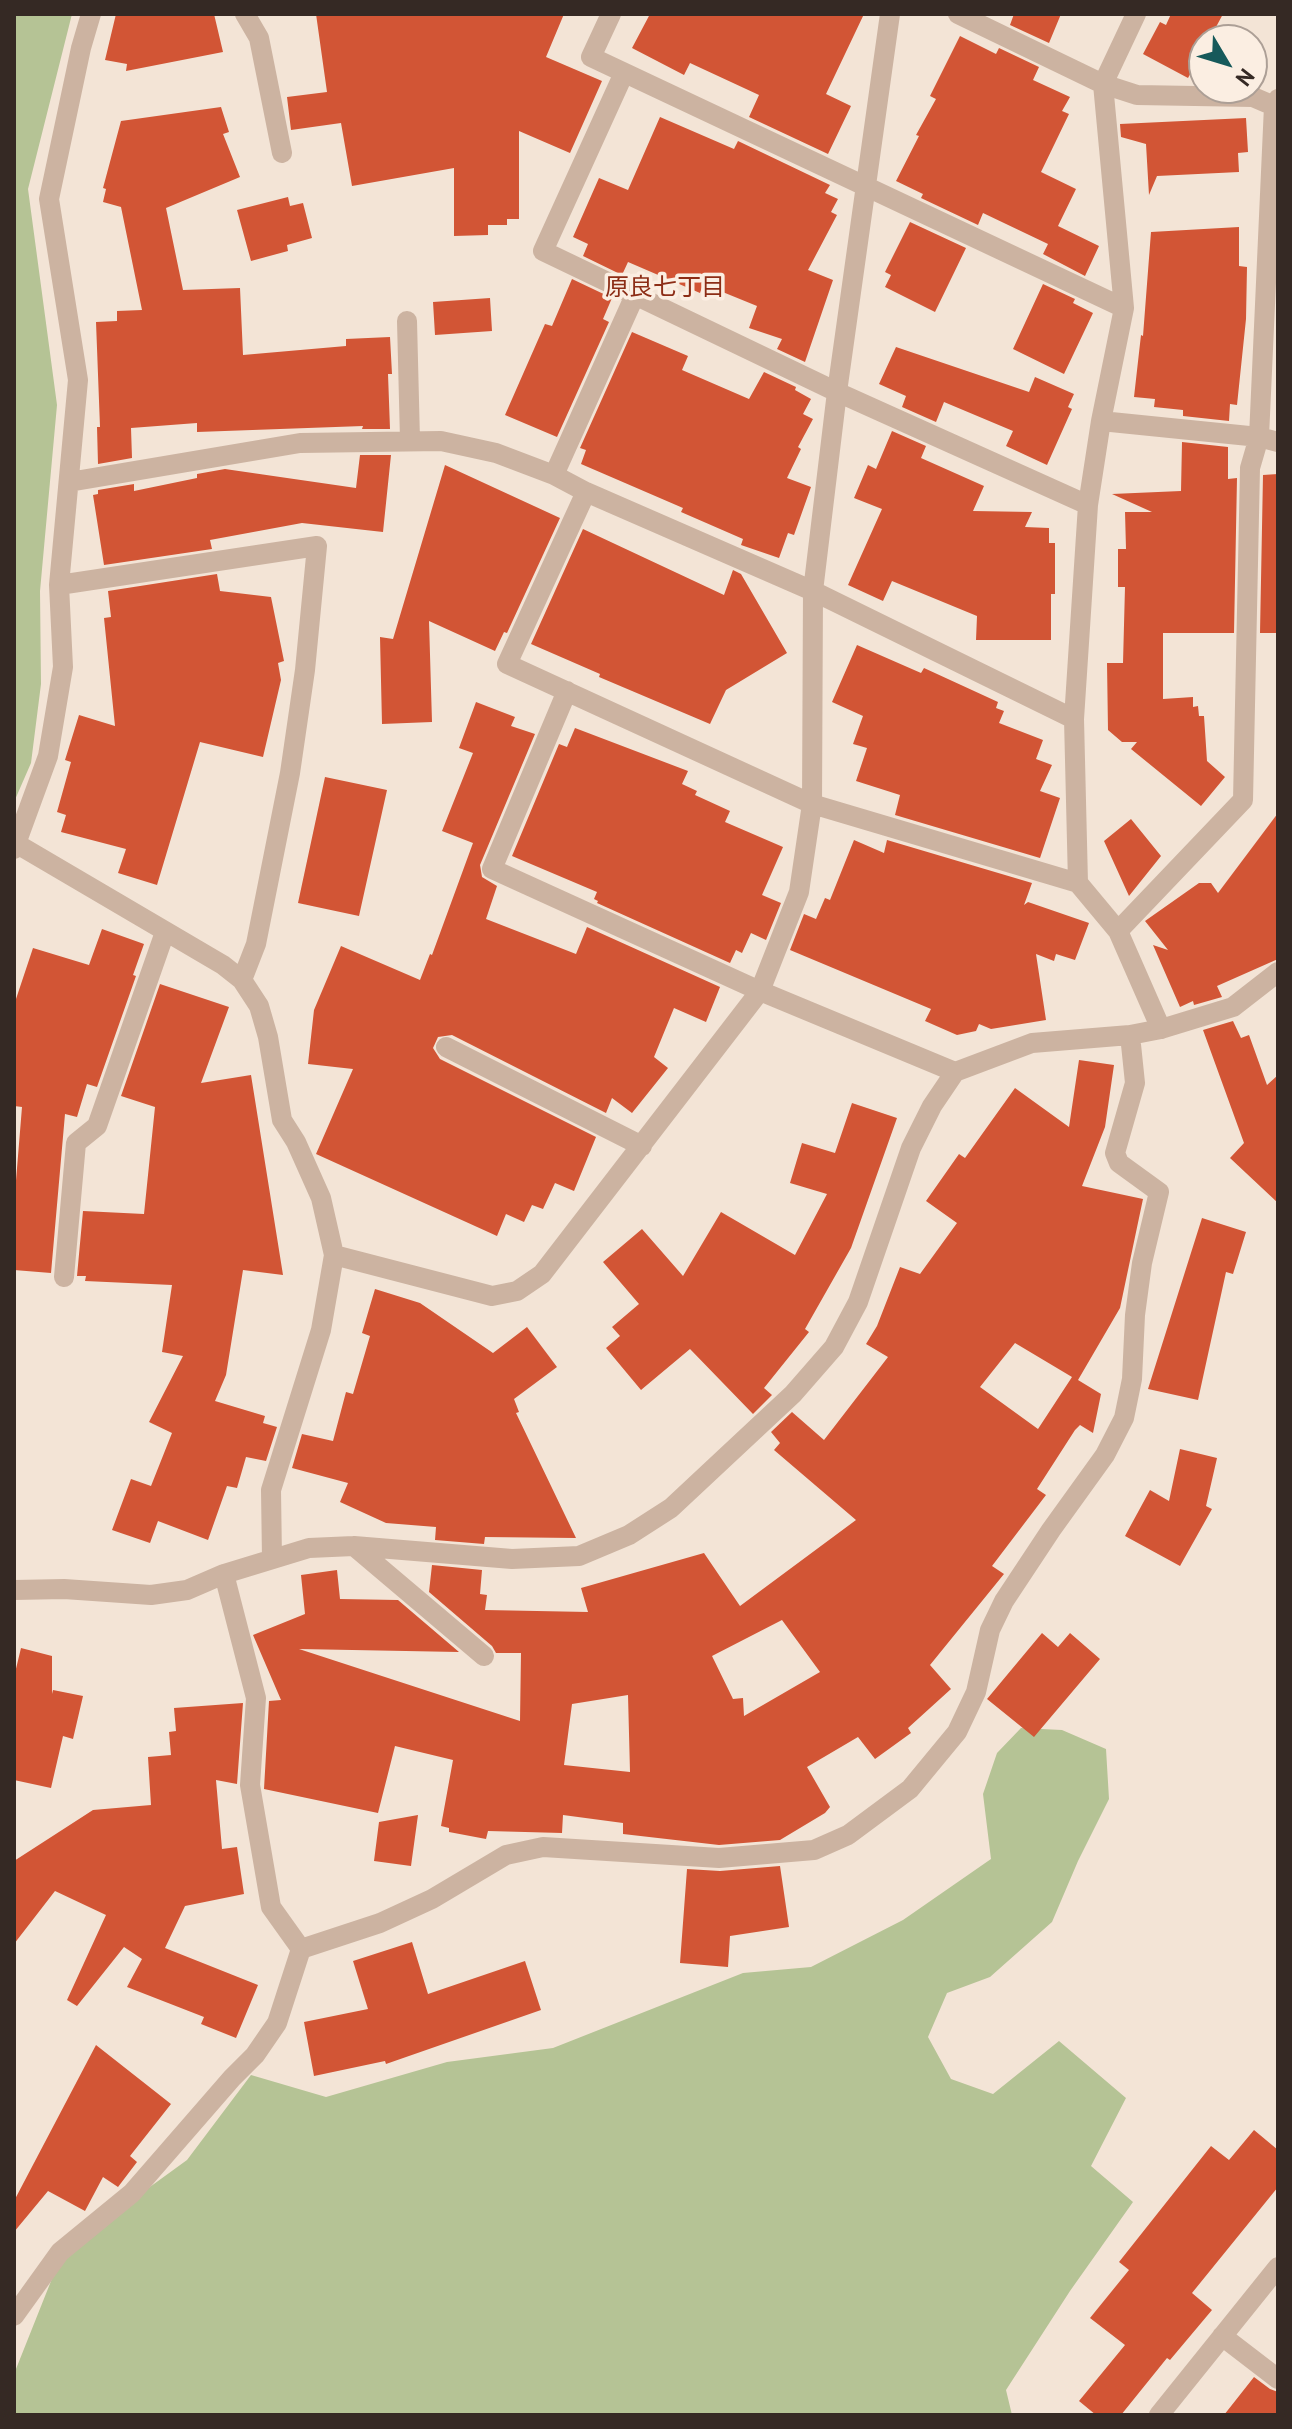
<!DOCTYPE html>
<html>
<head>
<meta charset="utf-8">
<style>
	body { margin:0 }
	#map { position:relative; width:1292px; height:2429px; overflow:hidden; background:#f3e4d6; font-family:"PT Sans",sans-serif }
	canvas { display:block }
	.frame { position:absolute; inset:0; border:16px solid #352924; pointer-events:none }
	.north { position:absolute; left:1188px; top:24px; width:80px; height:80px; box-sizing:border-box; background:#fbeee2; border:2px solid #ac9f96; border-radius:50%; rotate:128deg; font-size:22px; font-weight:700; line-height:32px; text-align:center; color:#352924 }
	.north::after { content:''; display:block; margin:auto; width:28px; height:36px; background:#16595a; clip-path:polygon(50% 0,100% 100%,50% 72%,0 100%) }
</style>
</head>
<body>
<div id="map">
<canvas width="1292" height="2429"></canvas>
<div class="frame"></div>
<div class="north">N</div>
</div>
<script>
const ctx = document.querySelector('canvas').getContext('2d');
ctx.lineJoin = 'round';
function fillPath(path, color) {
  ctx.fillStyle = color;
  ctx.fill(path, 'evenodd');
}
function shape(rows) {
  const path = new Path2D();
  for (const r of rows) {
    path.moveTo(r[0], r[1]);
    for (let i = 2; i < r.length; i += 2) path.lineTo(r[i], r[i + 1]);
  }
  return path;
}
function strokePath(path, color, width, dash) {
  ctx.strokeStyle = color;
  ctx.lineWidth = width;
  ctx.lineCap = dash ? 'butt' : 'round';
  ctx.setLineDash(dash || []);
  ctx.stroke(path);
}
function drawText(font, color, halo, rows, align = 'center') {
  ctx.font = font + ' "PT Sans","Noto Sans JP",sans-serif';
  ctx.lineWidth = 7;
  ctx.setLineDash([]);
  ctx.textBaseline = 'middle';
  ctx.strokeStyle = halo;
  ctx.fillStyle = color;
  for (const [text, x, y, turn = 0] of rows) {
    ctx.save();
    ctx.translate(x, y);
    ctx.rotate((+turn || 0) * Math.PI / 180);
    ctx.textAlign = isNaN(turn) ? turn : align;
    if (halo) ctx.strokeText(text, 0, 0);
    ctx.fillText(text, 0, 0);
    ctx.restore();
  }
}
fillPath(shape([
	[14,14,72,14,28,189,57,405,40,591,41,684,31,763,14,802],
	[1021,1728,1062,1730,1106,1749,1109,1799,1078,1861,1052,1922,990,1977,947,1993,928,2037,951,2079,993,2094,1059,2041,1126,2098,1091,2166,1133,2202,1070,2291,1006,2390,1012,2415,14,2415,14,2374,61,2256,114,2213,187,2160,251,2075,326,2097,447,2062,553,2048,743,1973,811,1967,903,1920,991,1859,983,1794,997,1753]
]), '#b5c395');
fillPath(shape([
	[116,14,214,14,223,52,126,71,127,64,105,60],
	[316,14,564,14,546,57,602,81,570,153,519,131,519,219,507,219,507,225,488,225,488,235,454,236,454,168,352,186,341,123,291,130,287,97,327,92],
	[650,14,864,14,826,94,851,106,828,154,749,117,759,95,690,63,684,75,632,48],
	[1014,14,1061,14,1049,43,1010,25],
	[1171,14,1223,14,1209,40,1204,40,1204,49,1188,78,1143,54,1160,22,1166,25],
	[960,36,996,54,999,48,1039,67,1033,80,1070,97,1062,111,1069,114,1041,172,1076,189,1058,226,1099,246,1085,276,1043,254,1048,244,983,213,978,225,921,198,923,194,896,181,919,136,916,135,936,99,930,96],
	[221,107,229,132,223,134,240,177,166,208,183,290,240,288,243,355,346,346,346,339,390,337,392,374,388,374,390,429,362,429,363,426,197,432,197,423,131,428,132,458,98,464,97,427,100,427,96,322,117,321,117,311,142,310,121,207,103,202,106,189,103,188,121,121],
	[660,117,734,149,738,141,830,185,825,193,838,199,831,212,837,215,808,270,833,280,805,362,777,349,782,339,749,328,757,306,703,284,700,293,628,262,622,275,583,256,588,244,573,237,599,178,628,190],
	[1246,118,1248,152,1238,153,1239,172,1157,176,1149,195,1146,144,1121,137,1120,124],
	[288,197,290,206,303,203,312,238,287,245,288,251,251,261,237,210],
	[910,222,966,248,935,312,885,287,891,275,885,272],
	[1239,227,1239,266,1247,267,1246,319,1237,405,1230,404,1229,421,1183,416,1183,410,1154,407,1155,399,1134,397,1141,335,1143,336,1151,232],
	[572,279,612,298,603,319,609,322,557,437,505,415,545,324,552,326],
	[1043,284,1075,299,1073,303,1093,313,1064,374,1013,349],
	[490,298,492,331,435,335,433,302],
	[632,332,688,356,682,370,749,399,764,372,796,387,795,390,811,399,803,414,813,419,798,447,801,449,787,478,811,487,794,535,788,533,779,558,741,545,743,539,681,512,683,508,581,464,586,450,580,448],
	[896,347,1029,392,1035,377,1074,394,1068,407,1072,409,1047,465,1006,446,1013,431,944,402,936,422,902,407,906,396,879,384],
	[892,431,926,446,921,458,984,486,973,511,1032,512,1025,527,1049,528,1049,543,1055,543,1055,594,1051,594,1051,640,976,640,977,616,892,581,883,601,848,585,882,509,854,498,868,465,876,469],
	[1182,442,1228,447,1228,479,1237,478,1234,633,1163,633,1163,699,1193,697,1193,707,1198,706,1199,716,1204,716,1207,761,1225,777,1201,806,1131,749,1137,742,1122,742,1108,730,1107,663,1123,663,1125,587,1118,587,1118,549,1126,549,1125,512,1152,512,1112,494,1181,491],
	[360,455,391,455,383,532,302,523,210,540,212,549,104,565,93,495,98,494,98,490,134,484,134,491,197,478,197,474,225,469,356,488],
	[445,465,560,518,507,633,504,632,495,651,429,621,432,722,382,724,380,637,393,639],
	[1278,474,1278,633,1260,633,1263,475],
	[583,529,724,595,733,570,741,574,787,653,726,690,710,724,599,677,600,674,531,644],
	[217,574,220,591,271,597,284,661,278,663,281,680,263,757,200,742,157,885,118,873,126,849,61,832,66,815,57,812,71,762,65,760,79,715,115,726,104,618,111,617,108,591],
	[857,645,921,673,924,668,998,702,996,708,1004,711,999,723,1043,740,1036,759,1052,765,1040,791,1060,798,1040,858,895,815,900,795,856,781,867,748,853,744,863,716,832,702],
	[476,702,515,717,511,726,535,734,480,865,482,877,497,886,486,919,576,954,587,927,720,987,706,1022,674,1008,654,1057,668,1068,632,1113,612,1098,606,1113,452,1035,438,1037,433,1048,440,1059,596,1137,574,1191,555,1183,543,1209,532,1205,524,1222,506,1214,497,1236,316,1154,353,1069,308,1064,314,1010,341,946,420,980,430,954,432,955,473,843,442,831,473,753,459,748],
	[575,728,688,771,682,784,697,791,695,795,730,811,725,822,783,847,762,895,781,903,766,940,751,933,742,953,736,950,730,963,597,903,598,901,594,899,597,892,512,856,559,744,567,747],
	[325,777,387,790,359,916,298,903],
	[1278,813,1278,959,1217,986,1222,997,1194,1005,1193,1001,1180,1007,1153,945,1168,950,1145,921,1199,883,1211,883,1218,893],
	[1131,819,1161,856,1129,896,1104,841],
	[854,840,884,853,887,840,1032,883,1024,905,1028,902,1089,923,1075,960,1056,954,1054,961,1036,954,1046,1020,991,1029,979,1024,976,1031,957,1035,925,1021,931,1009,790,950,804,914,816,919,825,898,830,900],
	[102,929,144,944,133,975,136,976,97,1087,87,1084,77,1117,65,1114,51,1273,14,1270,14,1205,22,1107,14,1106,14,1005,33,948,89,965],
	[160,984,229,1007,201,1083,251,1075,283,1275,243,1270,226,1375,215,1401,265,1416,263,1423,277,1427,266,1461,246,1457,237,1488,227,1486,208,1540,158,1521,150,1543,112,1530,131,1479,151,1486,172,1433,149,1422,183,1356,162,1352,172,1285,85,1281,86,1276,77,1276,83,1211,144,1214,155,1107,121,1096],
	[1233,1021,1241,1038,1249,1035,1267,1085,1278,1075,1278,1203,1230,1158,1244,1143,1203,1030],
	[1079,1060,1114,1065,1105,1127,1082,1186,1143,1199,1120,1308,1078,1380,1101,1394,1093,1433,1080,1425,1075,1430,1037,1489,1046,1495,992,1566,1004,1574,930,1665,951,1689,908,1728,911,1733,875,1759,858,1737,807,1767,830,1807,825,1813,780,1840,719,1845,623,1834,623,1823,563,1815,562,1833,488,1831,486,1839,449,1832,449,1828,441,1826,453,1760,395,1746,378,1813,264,1789,269,1701,281,1700,253,1635,305,1614,301,1575,337,1570,340,1599,398,1600,459,1652,299,1649,520,1721,521,1653,496,1653,492,1646,429,1592,432,1565,482,1570,480,1594,487,1595,485,1610,588,1612,581,1588,704,1553,740,1606,856,1520,774,1450,780,1443,771,1432,792,1412,824,1440,888,1357,866,1344,877,1326,900,1267,920,1274,957,1223,926,1201,959,1154,965,1158,1015,1088,1069,1127],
	[1015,1343,1072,1377,1038,1429,980,1387],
	[782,1620,820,1672,744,1716,743,1698,733,1699,712,1656],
	[628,1695,630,1772,564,1765,572,1704],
	[852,1103,897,1118,851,1248,805,1329,809,1332,764,1388,772,1395,753,1414,690,1349,641,1390,606,1348,620,1336,612,1327,639,1304,603,1262,642,1229,683,1276,721,1212,795,1255,827,1194,790,1183,802,1143,835,1153],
	[1202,1218,1246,1232,1233,1274,1226,1272,1198,1400,1148,1389],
	[375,1289,420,1303,493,1353,527,1327,557,1367,514,1399,519,1412,516,1413,576,1538,485,1537,484,1544,435,1540,436,1527,386,1523,340,1502,348,1483,292,1468,302,1434,333,1441,346,1392,353,1394,370,1336,362,1333],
	[1180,1449,1217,1458,1206,1506,1212,1509,1180,1566,1125,1536,1150,1490,1169,1501],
	[1042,1633,1058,1647,1070,1633,1100,1659,1034,1737,987,1699],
	[21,1648,52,1656,52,1694,53,1690,83,1696,73,1739,63,1736,51,1788,14,1780,14,1677],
	[243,1703,237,1784,216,1780,222,1849,237,1847,244,1894,185,1906,165,1948,258,1985,236,2038,201,2024,204,2017,127,1987,142,1959,124,1947,77,2006,67,2000,106,1915,55,1891,14,1944,14,1861,93,1810,151,1805,148,1757,171,1755,169,1732,176,1731,174,1708],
	[418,1815,411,1866,374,1861,379,1822],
	[780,1866,789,1927,730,1936,728,1967,680,1963,687,1869,720,1871],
	[412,1942,428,1994,525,1961,541,2010,386,2064,385,2061,314,2076,304,2022,368,2009,353,1961],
	[96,2045,171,2104,130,2156,137,2162,118,2187,103,2177,85,2211,48,2191,14,2232,14,2201],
	[1254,2130,1278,2150,1278,2187,1192,2293,1212,2310,1170,2360,1167,2358,1121,2415,1096,2415,1079,2401,1125,2345,1090,2318,1129,2270,1119,2262,1211,2146,1229,2160],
	[1254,2377,1270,2389,1278,2392,1278,2415,1224,2415]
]), '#d25535');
strokePath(shape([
	[245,14,259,38,282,153],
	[611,14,591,57,1124,308],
	[958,14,1103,84,1137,95,1253,97,1274,106],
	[1136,14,1103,84,1124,308,1101,421,1088,505,1074,719,1078,883,1118,931,1161,1029],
	[624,73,543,251,837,392,1088,505],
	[407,321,410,440],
	[1101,421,1259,437,1278,442],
	[554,475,635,295],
	[69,482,300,443,441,441,496,453,554,475,586,492,813,591,1074,719],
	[586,492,507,664,812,804,1078,883],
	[59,585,317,546,305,670,290,773,256,944,242,980],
	[567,691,492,869,760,991,955,1072],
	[17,844,223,965,242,980,259,1006,268,1037,282,1120,296,1142,321,1198,334,1255,321,1330,271,1490,272,1559],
	[14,849,48,756,63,667,59,585,78,380,49,199,81,48,91,14],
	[1118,931,1243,800,1250,468,1259,437,1274,106,1278,99],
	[446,1047,642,1146],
	[334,1255,492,1296,517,1291,542,1274,760,991,799,892,812,804,813,591,837,392,890,14],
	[64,1277,76,1143,97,1126,165,932],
	[354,1546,484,1656],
	[224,1574,256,1698,250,1785,271,1907,301,1949,380,1923,432,1899,506,1855,543,1847,719,1858,814,1850,848,1835,910,1789,957,1732,976,1692,990,1630,1004,1601,1051,1530,1105,1455,1124,1418,1132,1379,1135,1315,1142,1263,1159,1192,1119,1163,1115,1153,1135,1083,1130,1035],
	[14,1590,64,1589,151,1595,187,1590,224,1574,309,1548,354,1546,512,1559,579,1556,629,1535,671,1508,793,1394,834,1347,858,1302,911,1148,932,1106,955,1072,1032,1043,1130,1035,1161,1029,1233,1007,1278,972],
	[14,2316,60,2252,132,2193,232,2078,255,2055,277,2023,301,1949],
	[1222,2336,1278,2379],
	[1159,2415,1278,2267]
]), '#ccb3a1', 20);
drawText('24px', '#8c2d16', '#fbeee2', [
	["原良七丁目",665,288]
]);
</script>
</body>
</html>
